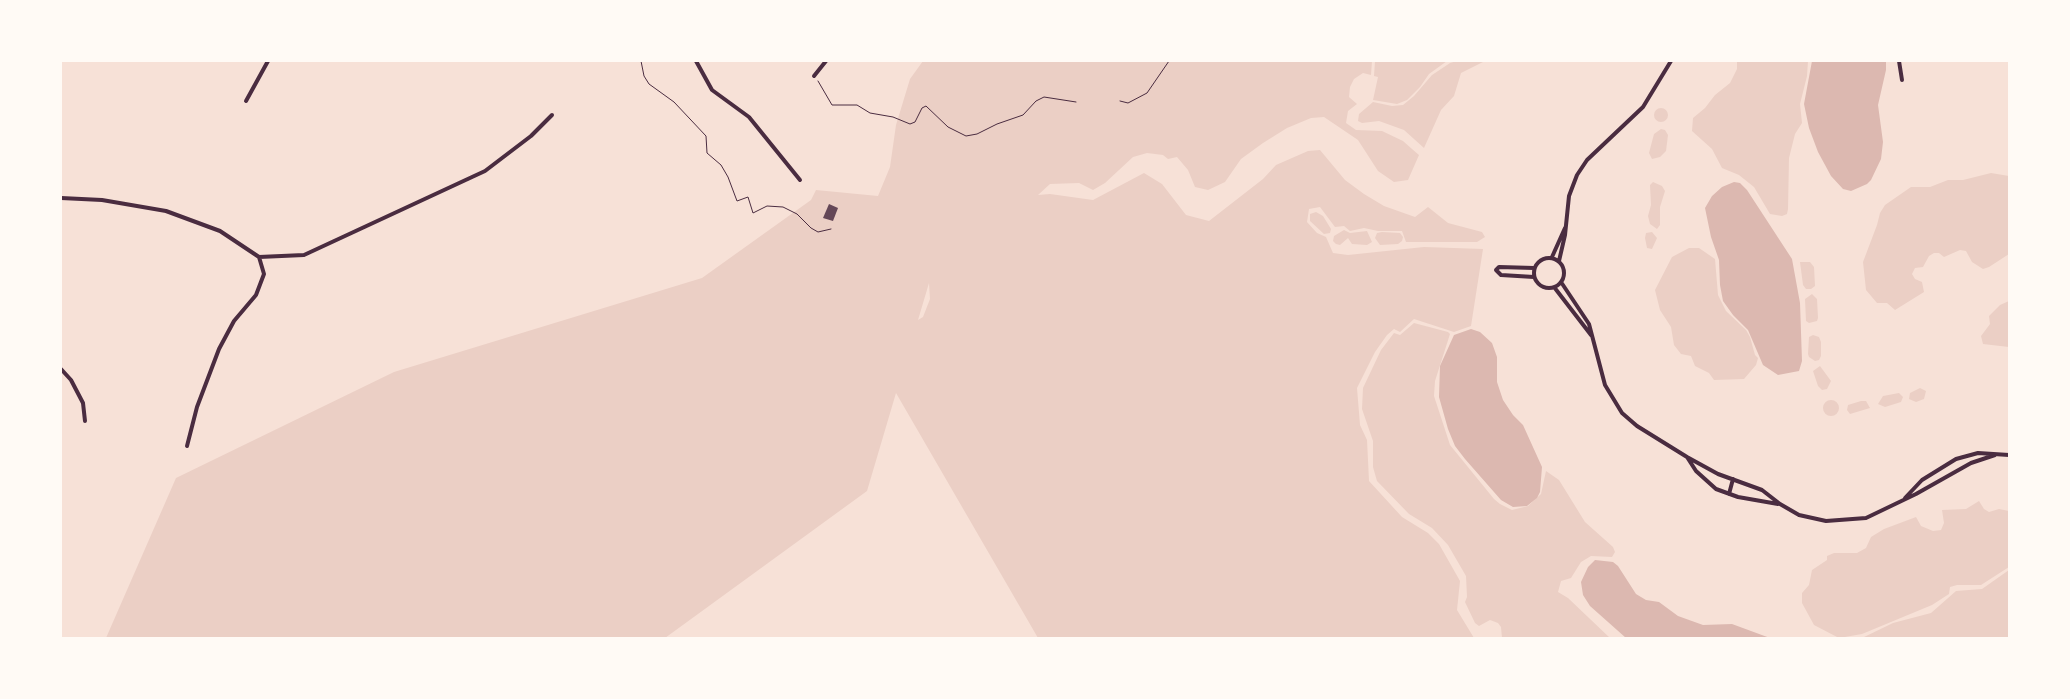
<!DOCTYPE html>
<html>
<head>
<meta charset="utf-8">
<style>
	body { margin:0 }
	#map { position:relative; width:2070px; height:699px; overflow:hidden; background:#f7e1d7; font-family:"Golos Text",sans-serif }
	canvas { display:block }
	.frame { position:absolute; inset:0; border:62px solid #fffaf5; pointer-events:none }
</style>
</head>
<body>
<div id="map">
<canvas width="2070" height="699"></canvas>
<div class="frame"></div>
</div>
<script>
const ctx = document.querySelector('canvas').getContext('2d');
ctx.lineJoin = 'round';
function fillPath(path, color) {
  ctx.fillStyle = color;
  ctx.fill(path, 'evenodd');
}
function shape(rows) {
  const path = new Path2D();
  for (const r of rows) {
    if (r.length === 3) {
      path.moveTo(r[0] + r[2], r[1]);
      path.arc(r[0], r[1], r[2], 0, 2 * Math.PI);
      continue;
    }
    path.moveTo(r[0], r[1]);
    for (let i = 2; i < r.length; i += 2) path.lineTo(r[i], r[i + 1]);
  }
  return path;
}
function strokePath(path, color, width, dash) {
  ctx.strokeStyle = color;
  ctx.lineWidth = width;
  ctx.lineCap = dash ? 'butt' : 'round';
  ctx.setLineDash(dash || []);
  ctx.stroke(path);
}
fillPath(shape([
	[923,61,1372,61,1371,75,1363,73,1354,79,1350,87,1349,97,1357,104,1348,111,1346,123,1356,130,1382,131,1403,141,1412,149,1419,155,1408,180,1394,182,1378,171,1358,140,1324,117,1311,118,1287,128,1263,143,1241,159,1225,182,1208,190,1195,187,1188,170,1177,157,1168,159,1163,155,1147,153,1133,157,1105,183,1093,190,1079,183,1050,184,1038,195,1050,194,1093,200,1144,173,1162,184,1186,215,1209,221,1263,179,1276,165,1308,151,1320,150,1345,180,1364,194,1384,206,1415,217,1428,207,1448,223,1482,232,1485,237,1477,242,1406,242,1402,231,1378,231,1364,228,1350,231,1344,226,1335,227,1320,207,1309,209,1307,222,1317,233,1326,237,1333,253,1348,255,1424,247,1483,249,1471,326,1454,332,1414,319,1400,332,1394,329,1387,335,1375,352,1357,388,1360,425,1367,440,1369,481,1402,517,1428,533,1439,544,1460,581,1457,610,1474,638,1038,638,896,393,867,491,665,638,106,638,176,478,394,372,702,278,811,200,816,190,878,196,890,167,896,125,910,79],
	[929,283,930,299,923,317,918,320],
	[1375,61,1447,61,1429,74,1420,87,1407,100,1397,104,1373,100,1378,77,1374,76],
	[1457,61,1485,61,1461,73,1454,96,1441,110,1424,148,1404,130,1379,121,1362,123,1358,121,1359,114,1373,102,1392,106,1403,105,1414,96,1432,75,1450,63],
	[1737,61,1808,61,1807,76,1800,104,1802,123,1795,134,1789,158,1788,209,1787,214,1782,216,1770,214,1754,187,1739,175,1722,168,1712,149,1692,131,1693,118,1705,108,1715,95,1730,83,1737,69],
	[1661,115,7],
	[1661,129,1665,130,1668,135,1666,151,1660,157,1652,159,1649,153,1654,134],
	[1991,173,2009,176,2009,254,1989,267,1983,269,1972,262,1966,251,1960,250,1944,257,1939,253,1934,253,1929,256,1923,267,1915,268,1912,274,1915,279,1922,282,1924,292,1895,310,1887,303,1877,303,1866,290,1863,262,1877,225,1880,213,1885,205,1911,187,1930,187,1948,180,1963,180],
	[1653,182,1662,186,1665,191,1660,207,1660,225,1657,229,1650,224,1648,216,1651,205,1650,185],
	[1316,212,1323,216,1331,229,1330,233,1324,234,1310,221,1310,214],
	[1344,230,1350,233,1367,231,1372,242,1367,245,1352,244,1348,238,1340,245,1336,244,1333,241,1334,236],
	[1382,232,1400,233,1403,237,1402,241,1398,244,1380,245,1375,238,1377,233],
	[1652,232,1657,238,1652,249,1647,248,1645,238,1646,233],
	[1689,248,1699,248,1715,259,1718,295,1726,311,1746,330,1750,337,1755,355,1758,358,1756,365,1744,379,1714,380,1709,373,1695,366,1691,356,1681,354,1674,345,1671,327,1660,310,1655,290,1672,257],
	[1800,262,1810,262,1814,267,1815,286,1811,289,1806,289,1803,285],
	[1812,294,1817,299,1818,318,1817,321,1809,323,1806,321,1805,299],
	[2009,301,2009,347,1983,344,1981,336,1990,324,1989,316,2000,305],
	[1414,323,1448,332,1450,334,1435,381,1434,396,1450,445,1494,499,1500,504,1512,510,1528,506,1541,494,1546,471,1559,480,1585,522,1613,547,1615,552,1612,557,1591,556,1581,562,1571,578,1561,581,1558,592,1568,598,1610,638,1502,638,1501,627,1498,623,1490,620,1479,626,1475,623,1465,602,1467,597,1466,576,1448,545,1432,528,1409,514,1377,481,1373,467,1373,441,1362,409,1363,388,1381,350,1394,333,1400,335],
	[1813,335,1819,337,1821,342,1821,356,1819,360,1815,361,1809,357,1808,354,1809,337],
	[1820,366,1831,381,1827,389,1822,390,1818,386,1813,371],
	[1920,388,1926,391,1924,399,1916,402,1909,399,1910,393],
	[1899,393,1903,397,1901,402,1885,407,1878,404,1883,396],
	[1831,408,8],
	[1861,401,1866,401,1870,408,1850,414,1847,410,1848,405],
	[1979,501,1984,509,1989,512,1999,509,2009,511,2009,567,1981,585,1957,585,1950,587,1949,594,1932,605,1862,634,1839,638,1814,625,1802,603,1802,593,1809,585,1812,570,1827,560,1827,556,1834,553,1857,553,1866,548,1871,537,1884,529,1916,517,1921,526,1933,531,1941,530,1944,523,1942,510,1966,509],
	[2009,570,2009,638,1862,638,1893,623,1931,613,1956,591,1982,589]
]), '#ebcfc5');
fillPath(shape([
	[1812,61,1886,61,1886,70,1878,105,1883,142,1881,159,1871,180,1867,184,1851,191,1843,189,1831,176,1818,152,1809,128,1804,104],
	[1734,182,1740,183,1747,190,1792,259,1800,303,1802,361,1799,371,1778,375,1763,365,1748,330,1733,315,1723,301,1720,285,1719,260,1711,237,1705,208,1712,196,1722,187],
	[1471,329,1480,332,1492,343,1497,357,1497,382,1503,400,1513,415,1523,425,1542,467,1540,492,1537,498,1527,506,1513,507,1501,500,1465,459,1455,446,1448,429,1439,397,1440,366,1454,335],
	[1595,560,1613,562,1618,566,1636,594,1646,600,1659,602,1678,616,1703,625,1732,624,1770,638,1626,638,1590,606,1583,595,1581,582,1588,567]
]), '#dcb8b0');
fillPath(shape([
	[829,204,838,208,833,221,823,218]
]), '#644757');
strokePath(shape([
	[641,61,644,76,649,84,674,102,706,136,707,153,721,165,728,177,737,201,748,197,753,213,767,206,783,207,797,214,811,228,818,232,831,229],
	[818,81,832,105,857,105,870,113,893,117,910,124,915,122,922,108,926,106,948,127,966,136,977,134,997,124,1023,115,1036,101,1044,97,1076,102],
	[1120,101,1128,103,1147,93,1169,61]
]), '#4a2c40', 1);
strokePath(shape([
	[696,61,712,90,749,117,800,180],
	[1899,61,1902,80],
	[814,76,826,61],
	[246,101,268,61],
	[61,198,102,200,166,211,220,231,259,257,304,255,485,171,531,136,552,115],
	[1552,257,1565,228],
	[1549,273,15],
	[1559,261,1565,235,1569,196,1577,175,1587,160,1643,107,1671,61],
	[1534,277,1501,275,1496,270,1499,267,1534,268],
	[1561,282,1589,324,1605,385,1622,413,1637,426,1687,457,1718,474,1762,490,1780,504,1799,515,1826,521,1866,518,1916,494,1971,463,1995,455],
	[1554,287,1591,335],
	[61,369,71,380,83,403,85,421],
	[187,446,197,407,219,349,234,321,256,295,264,274,259,257],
	[1687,457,1696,471,1716,489,1738,497,1778,504],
	[1729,494,1733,479],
	[1905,498,1922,480,1956,459,1978,453,2009,455]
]), '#4a2c40', 4);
</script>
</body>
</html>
